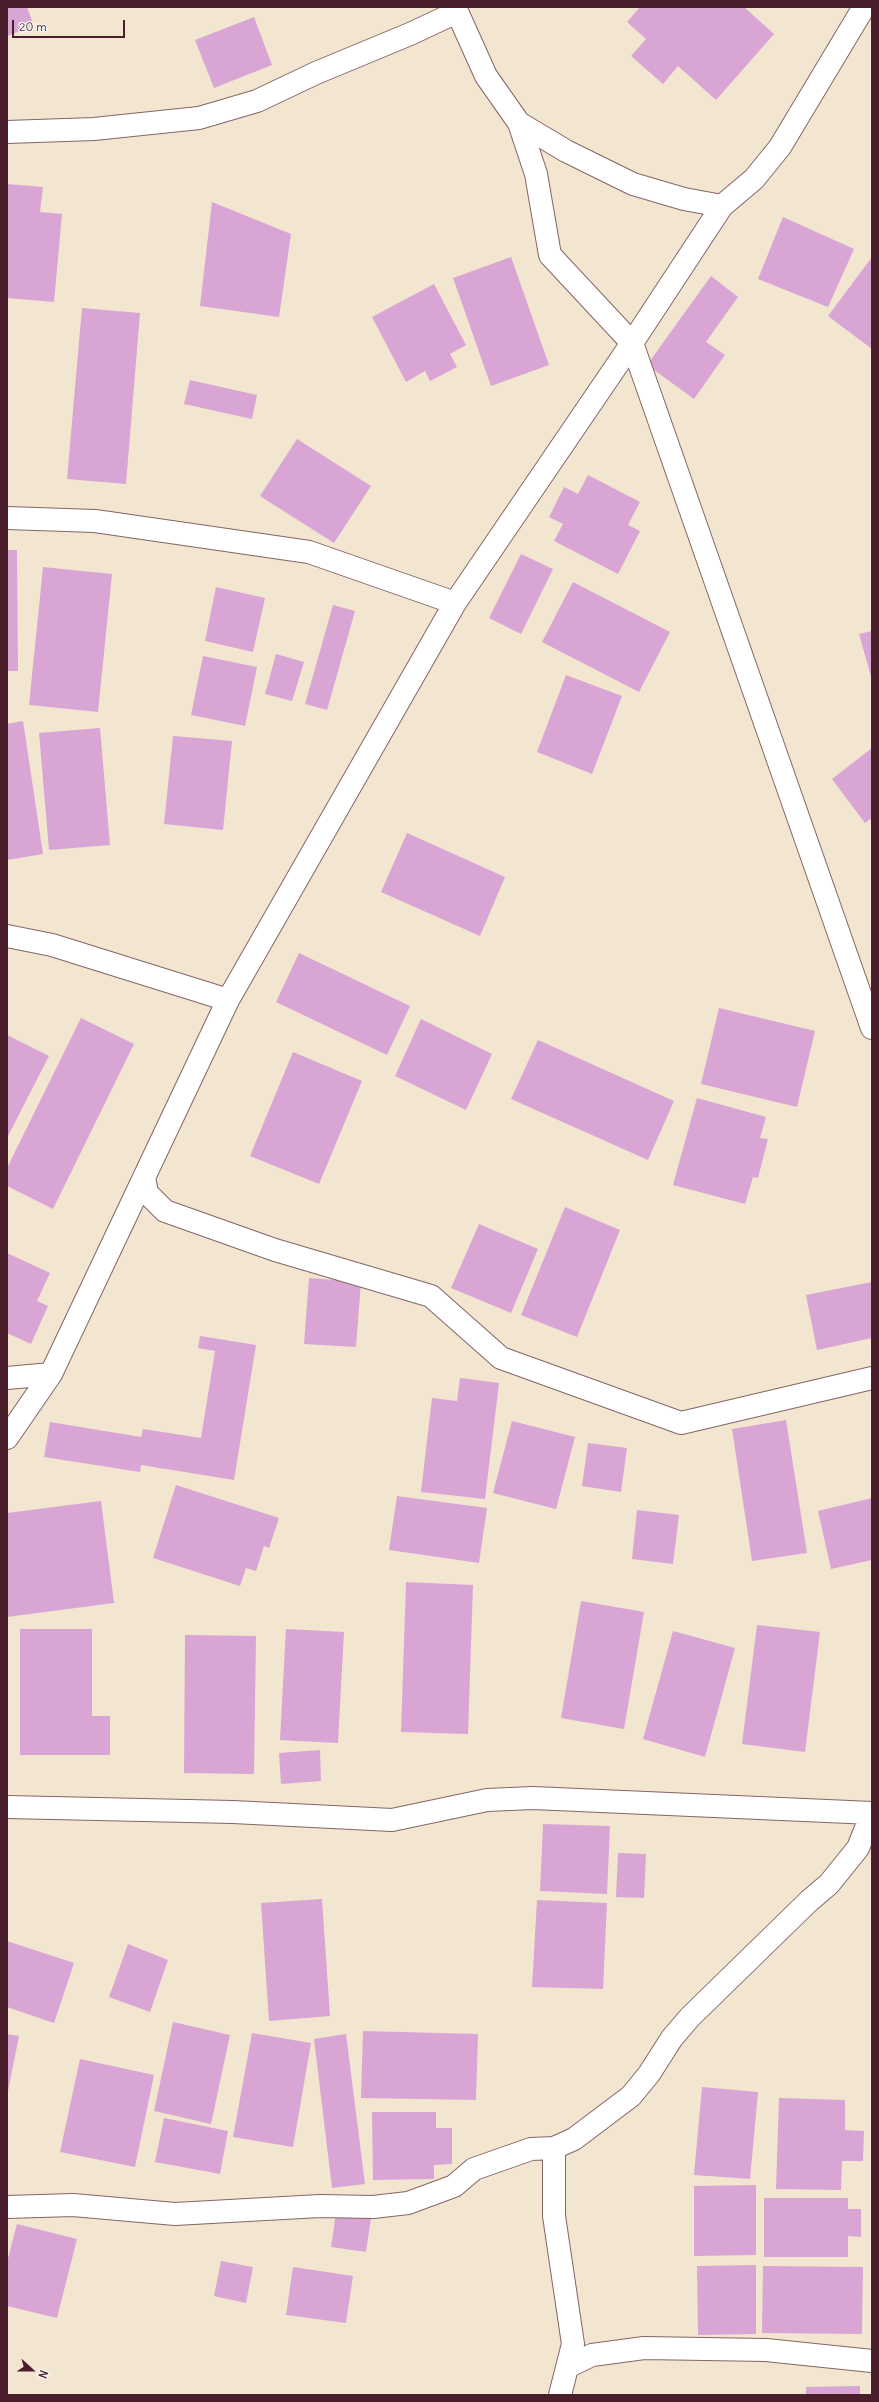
<!DOCTYPE html>
<html>
<head>
<meta charset="utf-8">
<style>
	body { margin:0 }
	#map { position:relative; width:879px; height:2402px; overflow:hidden; background:#f2e6d0; font-family:Delius,sans-serif }
	canvas { display:block }
	.frame { position:absolute; inset:0; border:8px solid #4a1f2b; pointer-events:none }
	.north { position:absolute; left:12px; top:2350px; width:40px; height:40px; -webkit-text-stroke:3px #f6f6f2; paint-order:stroke; rotate:111deg; font-size:11px; font-weight:700; line-height:16px; text-align:center; color:#4a1f2b }
	.north::after { content:''; display:block; margin:auto; width:14px; height:18px; background:#4a1f2b; clip-path:polygon(50% 0,100% 100%,50% 72%,0 100%) }
	.scale { position:absolute; left:12px; top:20px; width:113px; height:18px; box-sizing:border-box; border:2px solid #4a1f2b; border-top:0; padding-left:5px; font-size:12px; line-height:14px; white-space:nowrap; color:#4a1f2b; -webkit-text-stroke:3px #f6f6f2; paint-order:stroke }
</style>
</head>
<body>
<div id="map">
<canvas width="879" height="2402"></canvas>
<div class="frame"></div>
<div class="north">N</div>
<div class="scale">20 m</div>
</div>
<script>
const ctx = document.querySelector('canvas').getContext('2d');
ctx.lineJoin = 'round';
function fillPath(path, color) {
  ctx.fillStyle = color;
  ctx.fill(path, 'evenodd');
}
function shape(rows) {
  const path = new Path2D();
  for (const r of rows) {
    path.moveTo(r[0], r[1]);
    for (let i = 2; i < r.length; i += 2) path.lineTo(r[i], r[i + 1]);
  }
  return path;
}
function strokePath(path, color, width, dash) {
  ctx.strokeStyle = color;
  ctx.lineWidth = width;
  ctx.lineCap = dash ? 'butt' : 'round';
  ctx.setLineDash(dash || []);
  ctx.stroke(path);
}
fillPath(shape([
	[7,7,27,7,34,26,7,36],
	[640,7,744,7,774,34,716,100,678,66,663,84,631,56,646,39,627,22],
	[254,17,272,65,214,88,195,40],
	[7,184,43,187,40,212,62,214,54,302,7,298],
	[212,202,291,234,279,317,200,306],
	[783,217,854,249,828,307,758,279],
	[511,257,549,365,491,386,453,278],
	[872,257,872,349,828,316],
	[711,276,738,297,706,342,725,355,694,399,647,365],
	[434,284,466,345,450,354,457,367,430,381,425,371,406,382,372,317],
	[82,308,140,313,126,484,67,479],
	[190,380,257,395,252,419,184,404],
	[297,439,371,486,334,543,260,496],
	[588,475,640,502,628,525,640,531,618,574,554,541,563,524,549,517,564,487,578,494],
	[7,550,17,550,18,671,7,671],
	[521,554,553,569,521,634,489,618],
	[43,567,112,574,98,712,29,705],
	[573,582,670,632,639,692,542,642],
	[216,587,265,598,253,652,205,641],
	[333,605,355,611,327,710,305,704],
	[872,631,872,680,859,634],
	[276,654,304,662,292,701,265,694],
	[203,656,257,667,245,726,191,715],
	[566,675,622,696,592,774,537,752],
	[23,721,43,854,7,860,7,724],
	[100,728,110,845,49,850,39,733],
	[173,736,232,741,223,830,164,824],
	[872,748,872,818,865,823,832,779],
	[407,833,505,877,480,936,381,892],
	[299,953,410,1006,387,1055,276,1002],
	[719,1008,815,1031,797,1107,701,1084],
	[81,1018,134,1044,53,1209,7,1186,7,1168],
	[421,1019,492,1054,466,1110,395,1076],
	[7,1035,49,1056,7,1138],
	[538,1040,674,1101,648,1160,511,1099],
	[293,1052,362,1081,319,1184,250,1156],
	[697,1098,766,1117,760,1138,768,1139,758,1178,753,1177,745,1204,673,1185],
	[565,1207,620,1230,577,1337,521,1315],
	[479,1224,538,1249,511,1313,451,1288],
	[7,1253,50,1273,37,1301,48,1306,31,1344,7,1333],
	[309,1278,361,1282,356,1347,304,1344],
	[872,1282,872,1338,817,1350,806,1295],
	[200,1336,256,1345,234,1480,141,1465,140,1472,44,1457,50,1422,141,1437,143,1429,201,1438,215,1351,198,1348],
	[460,1378,499,1383,485,1499,421,1492,432,1398,457,1401],
	[786,1420,807,1553,752,1561,732,1429],
	[512,1421,575,1437,556,1509,493,1493],
	[588,1443,627,1448,621,1492,582,1486],
	[176,1485,279,1518,269,1548,264,1546,256,1571,246,1568,240,1586,153,1558],
	[397,1496,487,1508,479,1563,389,1550],
	[872,1498,872,1560,831,1569,818,1511],
	[101,1501,114,1603,7,1617,7,1513],
	[637,1510,679,1515,673,1564,632,1559],
	[406,1582,473,1585,468,1734,401,1732],
	[581,1601,644,1612,624,1729,561,1718],
	[757,1625,820,1632,805,1752,742,1744],
	[20,1629,92,1629,92,1716,110,1716,110,1755,20,1755],
	[286,1629,344,1632,338,1743,280,1740],
	[673,1631,735,1648,705,1757,643,1739],
	[185,1635,256,1636,254,1774,184,1773],
	[320,1750,321,1781,281,1784,279,1753],
	[543,1824,610,1826,607,1894,540,1891],
	[618,1853,646,1854,644,1898,616,1897],
	[322,1899,330,2016,269,2021,261,1903],
	[537,1900,607,1903,603,1989,532,1987],
	[7,1941,74,1963,54,2023,7,2007],
	[128,1944,168,1960,150,2012,109,1997],
	[173,2022,230,2035,211,2124,154,2111],
	[363,2031,478,2034,476,2100,361,2098],
	[252,2033,311,2043,293,2147,233,2137],
	[7,2034,19,2036,8,2091,7,2091],
	[346,2034,365,2184,332,2188,314,2039],
	[80,2059,154,2075,135,2167,60,2152],
	[702,2087,758,2092,750,2179,694,2175],
	[779,2098,845,2100,845,2130,864,2131,863,2161,842,2161,841,2190,776,2189],
	[372,2112,436,2112,436,2128,452,2128,452,2164,434,2165,434,2179,373,2180],
	[164,2118,228,2131,220,2174,155,2162],
	[756,2185,756,2255,694,2256,694,2186],
	[764,2198,848,2198,848,2209,861,2209,861,2237,848,2236,848,2257,764,2257],
	[336,2213,371,2218,366,2252,331,2247],
	[17,2224,77,2239,57,2318,7,2306,7,2262],
	[221,2261,253,2267,246,2303,214,2296],
	[756,2265,756,2334,698,2335,697,2266],
	[763,2266,863,2267,862,2334,762,2333],
	[293,2267,353,2276,346,2323,286,2315],
	[860,2386,860,2395,806,2395,806,2387]
]), '#d9a5d5');
const minor = shape([
	[455,7,486,76,519,123,536,174,550,255,632,343,872,1028],
	[519,123,566,151,633,184,684,199,722,206],
	[7,132,94,129,199,118,257,101,316,73,410,34,457,12],
	[7,518,95,521,309,552,455,603],
	[7,936,52,945,228,1000],
	[144,1177,147,1193,165,1211,275,1250,431,1296,501,1358,681,1423,872,1378],
	[7,1378,51,1374],
	[7,1438,51,1374,228,1000,455,603,632,343,722,206,754,179,780,147,864,7],
	[7,1807,233,1812,392,1820,487,1800,533,1798,872,1813],
	[554,2148,554,2216,573,2344,560,2395],
	[7,2207,73,2205,175,2214,320,2206,373,2207,408,2203,454,2186,474,2169,531,2149,554,2148,574,2139,631,2096,649,2074,672,2038,690,2017,809,1901,829,1884,858,1848,872,1813],
	[567,2367,592,2355,644,2348,766,2350,872,2361]
]);
strokePath(minor, '#856565', 24);
strokePath(minor, '#fff', 22);
</script>
</body>
</html>
